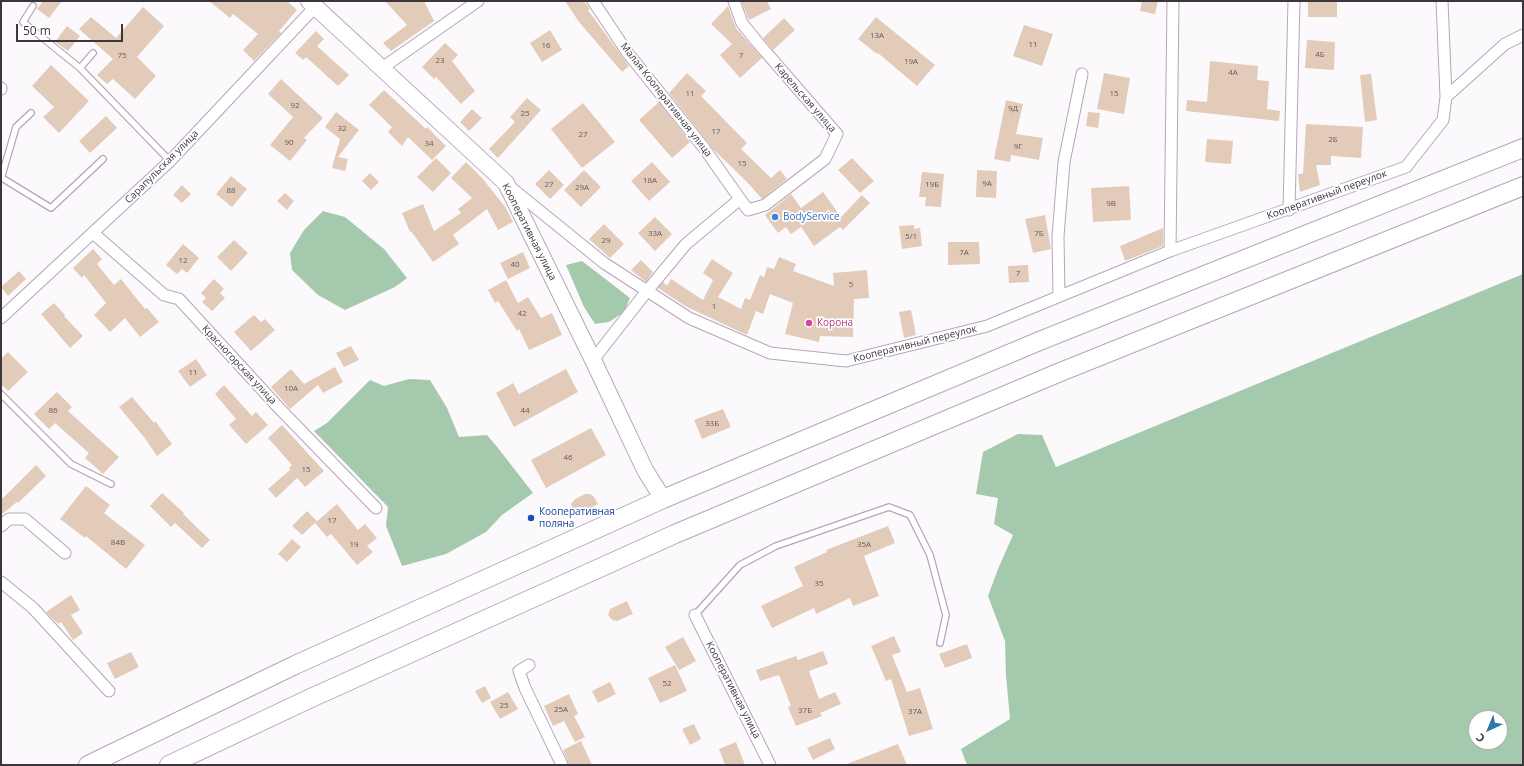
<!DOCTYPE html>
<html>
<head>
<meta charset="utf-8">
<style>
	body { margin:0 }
	#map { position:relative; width:1524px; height:766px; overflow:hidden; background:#fcf9fd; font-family:"Open Sans",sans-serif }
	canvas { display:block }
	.frame { position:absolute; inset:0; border:2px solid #3c353e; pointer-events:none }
	.north { position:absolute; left:1468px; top:710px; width:40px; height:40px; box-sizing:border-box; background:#fff; border:1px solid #b1aeb2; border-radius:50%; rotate:224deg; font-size:11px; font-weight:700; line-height:16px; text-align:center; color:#3c353e }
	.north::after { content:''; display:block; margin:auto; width:14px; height:18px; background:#2d77ab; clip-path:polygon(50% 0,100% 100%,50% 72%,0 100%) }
	.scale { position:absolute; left:16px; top:24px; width:107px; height:18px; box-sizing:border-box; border:2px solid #3c353e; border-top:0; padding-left:5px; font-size:12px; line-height:14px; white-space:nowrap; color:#3c353e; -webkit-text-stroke:3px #fff; paint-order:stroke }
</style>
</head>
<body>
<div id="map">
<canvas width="1524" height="766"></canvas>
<div class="frame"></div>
<div class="north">С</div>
<div class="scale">50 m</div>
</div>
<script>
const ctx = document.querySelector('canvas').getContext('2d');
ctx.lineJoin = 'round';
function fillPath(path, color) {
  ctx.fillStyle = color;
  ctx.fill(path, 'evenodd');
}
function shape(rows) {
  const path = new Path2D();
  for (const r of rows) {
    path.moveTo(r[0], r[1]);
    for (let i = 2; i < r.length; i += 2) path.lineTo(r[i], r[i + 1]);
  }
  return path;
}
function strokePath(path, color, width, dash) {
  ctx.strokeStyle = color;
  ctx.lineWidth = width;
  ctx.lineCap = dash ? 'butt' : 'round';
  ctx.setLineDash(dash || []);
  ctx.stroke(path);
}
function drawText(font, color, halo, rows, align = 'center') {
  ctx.font = font + ' "Open Sans",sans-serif';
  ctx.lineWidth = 3.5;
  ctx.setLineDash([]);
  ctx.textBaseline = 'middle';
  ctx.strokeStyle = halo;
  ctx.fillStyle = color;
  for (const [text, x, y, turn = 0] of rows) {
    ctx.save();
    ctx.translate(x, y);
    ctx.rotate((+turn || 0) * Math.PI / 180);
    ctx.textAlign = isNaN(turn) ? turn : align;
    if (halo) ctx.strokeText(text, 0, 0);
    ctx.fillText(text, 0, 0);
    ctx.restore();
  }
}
fillPath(shape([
	[323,211,345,217,384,249,407,278,395,287,345,310,318,295,292,270,290,253,304,230],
	[582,261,630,298,624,312,609,322,595,324,584,307,566,265],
	[1523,274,1523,765,967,765,961,749,1010,719,1006,675,1005,641,988,596,998,569,1013,535,994,524,998,498,976,494,983,452,1018,434,1042,435,1056,467],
	[1476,718,1500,718,1500,742,1476,742],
	[409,379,430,380,447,408,459,437,487,435,498,448,533,493,502,515,486,532,446,554,402,566,386,526,388,507,314,431,327,423,370,380,384,386]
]), '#a4c9ad');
fillPath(shape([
	[43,1,62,1,49,18,37,9],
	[209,1,287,1,297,10,279,31,281,33,254,61,243,50,258,34,233,14,230,18],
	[385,1,424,1,434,21,391,51,383,43,407,25],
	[565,1,584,1,590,9,588,10,629,66,622,72,579,22],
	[741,1,767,1,771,9,749,20],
	[1142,1,1158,1,1155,14,1140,11],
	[1308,1,1337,1,1337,17,1308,17],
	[728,6,736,28,762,58,740,78,720,55,732,44,711,24],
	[143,7,164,26,137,57,156,76,135,99,113,79,107,84,97,75,113,59,79,29,91,17,116,38],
	[876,17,935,65,917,86,878,53,877,54,858,39],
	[784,18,795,30,773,50,763,38],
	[1024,25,1053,34,1042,66,1013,56],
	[67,26,80,36,68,51,55,42],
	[550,30,562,50,542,62,530,43],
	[316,31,324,39,317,46,349,75,338,86,306,57,303,60,295,53],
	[1307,40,1335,42,1334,70,1305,68],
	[445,43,458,55,452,61,475,91,461,104,436,77,434,79,422,67],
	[1210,61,1258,66,1257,80,1269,81,1267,109,1280,111,1279,121,1186,111,1187,100,1207,102],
	[51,65,89,101,59,133,43,117,54,107,32,86],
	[687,73,706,91,701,96,747,143,741,149,771,178,780,170,787,179,762,199,747,182,714,150,669,93],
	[1104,73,1130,78,1124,114,1097,109],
	[1371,74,1377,120,1365,122,1360,75],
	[281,79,323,118,304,138,307,140,290,161,270,145,293,117,268,94],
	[384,90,426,129,427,127,446,146,432,160,408,137,402,146,388,132,392,127,369,105],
	[527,98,541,110,498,158,489,149,515,122,510,117],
	[1006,100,1023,104,1016,134,1043,138,1039,160,1011,155,1010,162,994,159],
	[659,102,690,142,672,158,639,120],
	[583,103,615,142,582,168,551,129],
	[472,109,482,118,469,131,460,122],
	[336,112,359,130,338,157,348,159,345,171,332,168,340,139,325,127],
	[1088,112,1100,113,1098,128,1086,126],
	[106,116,117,128,90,153,79,141],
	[1306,124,1363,127,1361,158,1331,156,1331,165,1316,165,1320,185,1300,192,1298,174,1303,174],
	[1207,139,1233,141,1231,164,1205,162],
	[436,158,451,173,433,192,417,177],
	[852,158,874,181,860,193,838,170],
	[466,162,482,178,506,208,513,222,498,230,487,209,453,235,459,244,433,262,411,231,410,232,402,213,423,204,434,231,461,213,458,209,472,198,451,178],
	[652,162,670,182,649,201,631,181],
	[549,170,564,185,550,199,535,184],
	[584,170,601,187,581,207,564,190],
	[977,170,997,171,996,198,976,197],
	[922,172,944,174,941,207,925,206,926,197,919,197],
	[370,173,379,182,371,190,362,181],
	[231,176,247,189,232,207,216,194],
	[182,185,191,194,182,203,173,195],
	[1129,186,1131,220,1093,222,1091,188],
	[823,192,841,217,862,195,870,203,843,230,840,227,814,246,801,227,791,234,786,227,778,233,765,215,791,194,801,208],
	[285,193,294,201,287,210,277,201],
	[1045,215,1051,249,1033,253,1025,219],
	[655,217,672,234,655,251,638,233],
	[604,224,624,244,610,258,589,239],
	[914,225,914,229,920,228,922,246,902,249,899,226],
	[1163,228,1163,246,1125,261,1120,246],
	[234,240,248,253,231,271,217,257],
	[948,242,979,242,980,264,948,265],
	[183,244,199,258,187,273,182,269,177,274,166,265],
	[93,249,102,259,97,264,114,285,121,279,145,309,147,308,159,322,140,337,125,318,110,332,94,315,106,303,84,275,82,278,73,268],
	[523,252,530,268,508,279,500,263],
	[779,257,796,264,793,271,834,286,833,273,867,270,869,298,854,299,853,337,820,336,819,342,785,334,793,303,770,294,763,314,756,311,747,335,685,306,658,288,663,282,667,286,671,279,703,300,713,280,703,273,712,259,733,273,718,297,741,309,745,298,750,300,760,275,764,277,767,267,774,269],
	[641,260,653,272,646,282,631,270],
	[1028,265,1029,282,1009,283,1008,266],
	[19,271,26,279,8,296,1,287],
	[214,279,224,289,220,293,225,298,212,311,202,302,206,298,201,293],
	[506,280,518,303,528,297,541,318,552,313,562,335,529,350,519,329,517,331,498,301,495,303,488,290],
	[54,303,65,315,64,316,83,336,70,348,41,314],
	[911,310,916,335,904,338,899,312],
	[254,315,261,322,265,319,275,330,251,351,234,332],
	[351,346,359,360,344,367,336,353],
	[8,352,28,372,8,391,1,384,1,359],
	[196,359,207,375,190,387,178,371],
	[335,367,343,382,323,393,318,385,290,409,271,387,291,369,304,384],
	[566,369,578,392,514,427,496,393,513,383,519,394],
	[224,385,252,416,256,412,268,425,246,444,229,425,236,419,215,394],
	[57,392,72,407,68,411,119,457,103,474,85,458,89,453,55,423,49,429,34,414],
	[132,397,154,423,155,421,172,444,157,456,144,437,119,407],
	[723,409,731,427,702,439,694,420],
	[282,425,324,471,305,487,297,478,276,498,268,489,290,470,289,468,292,465,268,438],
	[591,428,606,455,546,488,531,460],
	[36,465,46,476,18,503,17,502,1,515,1,500],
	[86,486,110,505,104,513,145,545,126,569,86,536,85,538,60,519],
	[162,493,184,513,183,514,210,540,202,548,175,523,171,527,150,506],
	[585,494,590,494,594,497,598,504,575,516,571,504,575,499],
	[337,504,358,530,365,524,377,538,367,546,373,552,357,565,331,534,327,537,315,523],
	[307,511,317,521,302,535,292,526],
	[888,526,895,543,864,556,879,596,853,606,850,598,816,614,814,608,772,628,761,606,803,586,794,567,827,552,826,550],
	[292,539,301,547,287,562,278,554],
	[71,595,80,610,71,615,83,633,73,640,61,622,58,624,46,612],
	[627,601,633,614,617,621,612,620,608,615,610,609],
	[894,636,901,652,892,655,907,692,920,688,933,729,909,736,891,679,886,681,871,646],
	[683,637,696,661,679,670,665,647],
	[967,644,972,658,945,668,939,654],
	[823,651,828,664,809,671,819,699,835,692,841,704,820,713,822,716,796,726,788,707,791,706,779,675,760,681,756,670,796,656,798,660],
	[131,652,139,667,115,679,107,663],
	[675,665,687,691,660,703,648,678],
	[610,682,616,694,598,703,592,691],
	[485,686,491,698,482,703,475,691],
	[508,692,518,709,500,719,490,702],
	[569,694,578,714,574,716,585,737,575,742,564,721,553,726,544,706],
	[694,724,701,739,690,745,682,729],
	[830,738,835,749,813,760,807,748],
	[581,741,592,765,569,765,563,750],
	[736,742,745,765,725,765,719,749],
	[898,744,907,765,847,765,847,764]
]), '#e3cbba');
const lane = shape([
	[33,6,23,22,80,68],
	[93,53,80,68,170,161],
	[2,178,51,208,103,159],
	[1,179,16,127,31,113],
	[1,394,71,464,111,484],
	[695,615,740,565,776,546,889,507,910,515,930,555,946,615,940,643]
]);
const street = shape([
	[593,1,627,52,704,148,740,199],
	[382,68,478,1],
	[1,88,1,89],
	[1446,97,1505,44,1523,35],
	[509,186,604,263,689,318,770,353,846,361,987,326,1170,251,1406,167,1443,120,1446,97,1442,1],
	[1289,210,1294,1],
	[93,233,164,295,179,299,278,407,376,508],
	[1170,251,1173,1],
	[1059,296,1058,236,1064,162,1082,74],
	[1,318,170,161,315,7],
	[593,360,647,291,686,244,740,199,748,210,765,205,825,159,837,134,758,43,742,23,734,1],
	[1,526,9,519,25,519,65,553],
	[1,582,33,608,109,691],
	[695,615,770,765],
	[529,665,519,671,525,688,562,765]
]);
const secondary = shape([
	[309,1,506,183,593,360,645,470,663,499]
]);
const primary = shape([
	[88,765,295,665,663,499,1042,340,1523,148],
	[169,765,311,698,675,534,1058,373,1523,186]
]);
strokePath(lane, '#b6a5ba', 8);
strokePath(street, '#b6a5ba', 13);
strokePath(secondary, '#b6a5ba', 18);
strokePath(primary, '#b6a5ba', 20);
strokePath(lane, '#fff', 5.5);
strokePath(street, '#fff', 11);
strokePath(secondary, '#fff', 16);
strokePath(primary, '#fff', 18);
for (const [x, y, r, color] of [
	[775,217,4,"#3f7fe0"],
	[809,323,4,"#d1479c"],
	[531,518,4,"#1a4fb4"]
]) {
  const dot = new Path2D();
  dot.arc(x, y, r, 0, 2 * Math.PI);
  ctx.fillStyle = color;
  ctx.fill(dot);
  strokePath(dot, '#fff', 1.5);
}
drawText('8px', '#665a5d', null, [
	["13А",877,36],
	["11",1033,45],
	["16",546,46],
	["4Б",1320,55],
	["75",122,56],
	["7",741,56],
	["23",440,61],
	["19А",911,62],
	["4А",1233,73],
	["11",690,94],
	["15",1114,94],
	["92",295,106],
	["9Д",1013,109],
	["25",525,114],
	["32",342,129],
	["17",716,132],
	["27",583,135],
	["2Б",1333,140],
	["90",289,143],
	["34",429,144],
	["9Г",1018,147],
	["15",742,164],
	["18А",650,181],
	["9А",987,184],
	["27",549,185],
	["19Б",932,185],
	["29А",582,188],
	["88",231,191],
	["9В",1111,204],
	["33А",655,234],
	["7Б",1039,234],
	["5/1",911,237],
	["29",606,241],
	["7А",964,253],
	["12",183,261],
	["40",515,265],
	["7",1018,274],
	["5",851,285],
	["1",714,307],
	["42",522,314],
	["11",193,373],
	["10А",291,389],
	["86",53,411],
	["44",525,411],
	["33Б",712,424],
	["46",568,458],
	["15",306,470],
	["17",332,521],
	["84В",118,543],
	["19",354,545],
	["35А",864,545],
	["35",819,584],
	["52",667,684],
	["25",504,706],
	["25А",561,710],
	["37Б",805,711],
	["37А",915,712]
]);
drawText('10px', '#3c353e', '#fff', [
	["Карельская улица",805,98,49],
	["Малая Кооперативная улица",666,100,52],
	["Сарапульская улица",162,167,-45],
	["Кооперативный переулок",1327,195,-20],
	["Кооперативная улица",529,232,63],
	["Кооперативный переулок",915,344,-14],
	["Красногорская улица",239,365,47],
	["Кооперативная улица",733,690,63]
]);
drawText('10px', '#366cbe', '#fff', [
	["BodyService",783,217]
], 'left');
drawText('10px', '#b23c85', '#fff', [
	["Корона",817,323]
], 'left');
drawText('10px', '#164399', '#fff', [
	["Кооперативная",539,512],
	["поляна",539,524]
], 'left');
</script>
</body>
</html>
